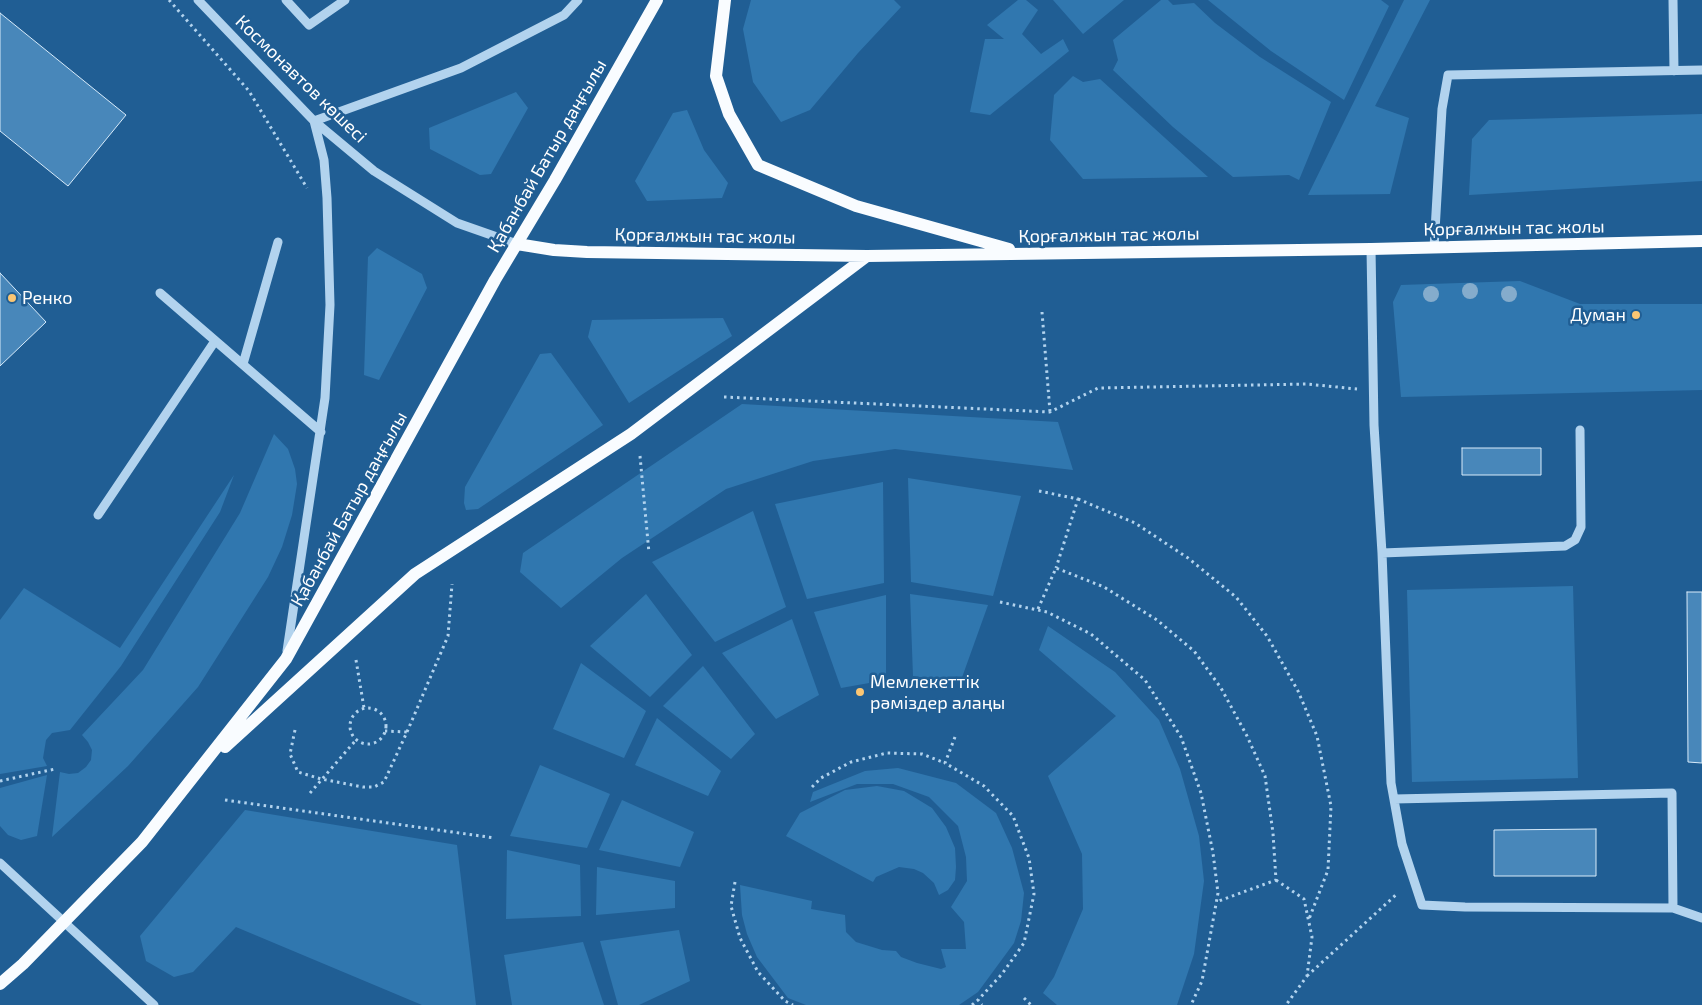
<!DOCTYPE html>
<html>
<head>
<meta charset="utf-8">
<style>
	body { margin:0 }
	canvas { display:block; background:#205e94 }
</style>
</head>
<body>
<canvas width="1702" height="1005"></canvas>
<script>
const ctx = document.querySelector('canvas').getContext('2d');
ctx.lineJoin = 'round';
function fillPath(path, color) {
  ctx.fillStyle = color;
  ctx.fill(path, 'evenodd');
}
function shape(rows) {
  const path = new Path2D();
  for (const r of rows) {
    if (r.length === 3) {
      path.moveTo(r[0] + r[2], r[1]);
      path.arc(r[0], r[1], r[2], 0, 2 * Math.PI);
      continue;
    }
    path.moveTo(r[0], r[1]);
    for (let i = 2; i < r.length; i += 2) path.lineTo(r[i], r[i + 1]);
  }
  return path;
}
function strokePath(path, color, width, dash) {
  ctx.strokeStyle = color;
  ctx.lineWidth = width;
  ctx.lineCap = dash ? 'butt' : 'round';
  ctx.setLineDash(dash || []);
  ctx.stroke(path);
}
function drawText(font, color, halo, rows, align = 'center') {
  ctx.font = font + ' "Exo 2",sans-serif';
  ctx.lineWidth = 5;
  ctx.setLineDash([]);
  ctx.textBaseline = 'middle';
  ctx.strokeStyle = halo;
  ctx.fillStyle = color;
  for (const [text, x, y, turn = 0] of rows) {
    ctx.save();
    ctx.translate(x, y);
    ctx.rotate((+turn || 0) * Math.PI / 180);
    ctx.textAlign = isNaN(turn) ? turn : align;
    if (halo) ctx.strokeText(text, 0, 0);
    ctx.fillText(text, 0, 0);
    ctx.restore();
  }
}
fillPath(shape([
	[751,0,894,0,901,7,858,53,810,110,781,122,753,82,743,29],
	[1018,0,1026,0,1038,10,1022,34,1041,54,1063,39,1069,51,990,115,970,112,985,39,1004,39,987,25],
	[1053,0,1124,0,1083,34],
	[1161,0,1168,0,1173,5,1194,3,1215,23,1260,57,1331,102,1299,180,1289,175,1233,177,1173,127,1113,70,1118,60,1113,40],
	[1208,0,1381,0,1389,6,1344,100,1271,51],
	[1404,0,1430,0,1375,106,1409,118,1390,194,1308,195],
	[1073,76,1083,82,1100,79,1208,177,1083,179,1050,140,1054,95],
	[516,92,528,108,491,174,480,175,430,149,429,128],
	[687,110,704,150,728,183,722,198,647,201,635,181,673,113],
	[1702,114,1702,181,1469,195,1472,139,1489,120],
	[377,248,422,274,427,288,379,380,364,375,368,257],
	[1520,281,1580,304,1702,304,1702,390,1401,397,1393,302,1401,285],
	[723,318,732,336,629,403,588,337,592,320],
	[551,353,603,425,478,509,466,510,464,503,465,487,540,354],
	[742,404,1058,422,1073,470,895,449,813,461,726,489,622,558,561,608,520,572,523,553],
	[274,434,288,449,295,469,297,484,292,515,282,547,268,577,198,687,128,766,52,837,60,772,69,774,78,773,86,767,91,760,92,750,88,742,82,735,143,670,240,513],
	[234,475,220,512,121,666,70,730,52,733,46,740,43,758,47,766,0,774,0,620,24,588,120,648],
	[908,478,1021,496,993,596,911,582],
	[883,482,884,583,807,599,775,504],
	[753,511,786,607,715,642,652,562],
	[1573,586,1578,778,1412,782,1407,590],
	[646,594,692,655,650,697,590,646],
	[910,594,988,605,960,683,913,676],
	[886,595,886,680,841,688,814,612],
	[792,619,819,695,776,719,722,653],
	[1048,626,1115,672,1159,720,1180,769,1199,836,1204,881,1194,954,1177,1005,1057,1005,1043,993,1054,977,1083,909,1082,854,1048,776,1116,716,1039,650],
	[581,663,646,711,624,758,553,729],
	[703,666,755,734,731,759,663,706],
	[657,718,721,771,708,796,635,765],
	[540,765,610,794,587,848,510,836],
	[898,768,956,783,996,813,1012,848,1024,893,1021,921,1014,943,978,992,959,1005,806,1005,788,998,757,957,747,934,742,915,740,885,812,901,811,909,845,915,846,932,856,942,882,950,896,951,901,957,917,963,941,969,946,967,941,949,966,949,964,922,951,907,967,881,966,857,958,826,929,797,893,784,857,784,810,802,813,792,865,771],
	[47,775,37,836,21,840,8,835,0,826,0,788],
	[877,786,904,791,932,808,946,827,955,848,956,867,955,880,948,890,939,895,934,883,923,873,914,869,899,867,876,877,873,882,786,836,800,813,845,790],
	[622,800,694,832,680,867,599,850],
	[245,810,457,845,476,1005,422,1005,236,927,193,972,174,977,146,961,140,936],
	[507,850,580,865,581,916,506,919],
	[597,867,675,881,675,908,596,915],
	[679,930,690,981,639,1005,618,1005,600,941],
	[583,942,604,1005,512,1005,504,955]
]), '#3077af');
const building = shape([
	[0,13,126,115,68,186,0,131,0,13],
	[0,273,46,322,0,366,0,273],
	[1462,448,1541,448,1541,475,1462,475,1462,448],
	[1687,592,1702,592,1702,763,1688,762,1687,592],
	[1596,829,1596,876,1494,876,1494,830,1596,829]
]);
fillPath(building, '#4887ba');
strokePath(building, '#d8ebfa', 1);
strokePath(shape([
	[169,0,249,91,307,188],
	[1042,312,1050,412],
	[724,397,1050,412,1098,388,1306,384,1357,389],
	[640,456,649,553],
	[1039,491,1078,499,1056,568],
	[1078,499,1135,523,1188,558,1236,597,1267,636,1298,691,1317,736,1331,806,1328,870,1309,919],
	[1000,602,1047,612,1091,634,1145,680,1181,737,1201,793,1213,853,1218,893,1202,981,1191,1005],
	[1038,609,1056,568,1104,587,1157,620,1194,651,1221,688,1247,736,1265,776,1273,833,1276,880,1216,902],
	[356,660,364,708],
	[368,726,18],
	[295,730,290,754,298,772,321,779,363,787,374,787,384,782,407,732,385,731],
	[407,732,448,636,452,584],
	[955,737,945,763,984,786,1013,816,1029,858,1034,894,1024,943,1002,974,978,1000,982,1005],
	[0,781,55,769],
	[812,787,821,778,851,762,887,753,922,754,945,763],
	[310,793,356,740],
	[225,800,495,838],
	[1276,880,1304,899,1312,937,1307,976,1286,1005],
	[735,882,731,906,740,938,758,972,785,1001,793,1005],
	[1307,976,1398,893],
	[1024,998,1031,1005],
	[972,1005,978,1000]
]), '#b2d3ee', 3, [2.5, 4]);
strokePath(shape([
	[198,0,314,121,374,171,457,223,517,244],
	[286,0,309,25,345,0],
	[1673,0,1674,71],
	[314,121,461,68,564,15,578,0],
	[1434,248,1442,109,1448,75,1702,70],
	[1371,249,1374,425,1382,553,1391,783,1402,844,1422,905,1465,907,1673,908,1702,918],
	[160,293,321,432],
	[243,364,278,242],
	[98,515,215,341],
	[1382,553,1565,546,1575,540,1581,527,1580,430],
	[287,651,325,398,330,305,327,198,324,160,314,121],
	[1394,799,1672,793,1673,908],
	[0,863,154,1005]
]), '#b2d3ee', 9);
strokePath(shape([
	[725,0,716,76,729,114,758,165,856,206,1009,249],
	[517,244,554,250,587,252,867,256,1371,249,1702,241],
	[225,747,415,574,631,434,867,256],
	[0,984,23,964,142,842,286,659,495,280,555,180,657,0]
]), '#f9fcff', 12);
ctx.fillStyle = '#85accc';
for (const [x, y] of [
	[1470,291],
	[1431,294],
	[1509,294]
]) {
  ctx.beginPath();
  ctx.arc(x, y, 8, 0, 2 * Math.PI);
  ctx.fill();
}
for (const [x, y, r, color] of [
	[12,298,5,"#fbc673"],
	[1636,315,5,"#fbc673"],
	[860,692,5,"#fbc673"]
]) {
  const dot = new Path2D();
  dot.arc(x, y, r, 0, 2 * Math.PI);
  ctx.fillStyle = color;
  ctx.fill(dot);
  strokePath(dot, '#205e94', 2);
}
drawText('18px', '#fff', '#205e94', [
	["Космонавтов көшесі",301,79,44],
	["Қабанбай Батыр даңғылы",547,156,-60],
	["Қорғалжын тас жолы",1514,228,-1],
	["Қорғалжын тас жолы",1109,235,-1],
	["Қорғалжын тас жолы",705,236,1],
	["Қабанбай Батыр даңғылы",349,509,-61]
]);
drawText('18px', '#fff', '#205e94', [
	["Ренко",22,298],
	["Думан",1626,315,"right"],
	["Мемлекеттік",870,682],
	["рәміздер алаңы",870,703]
], 'left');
</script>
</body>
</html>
